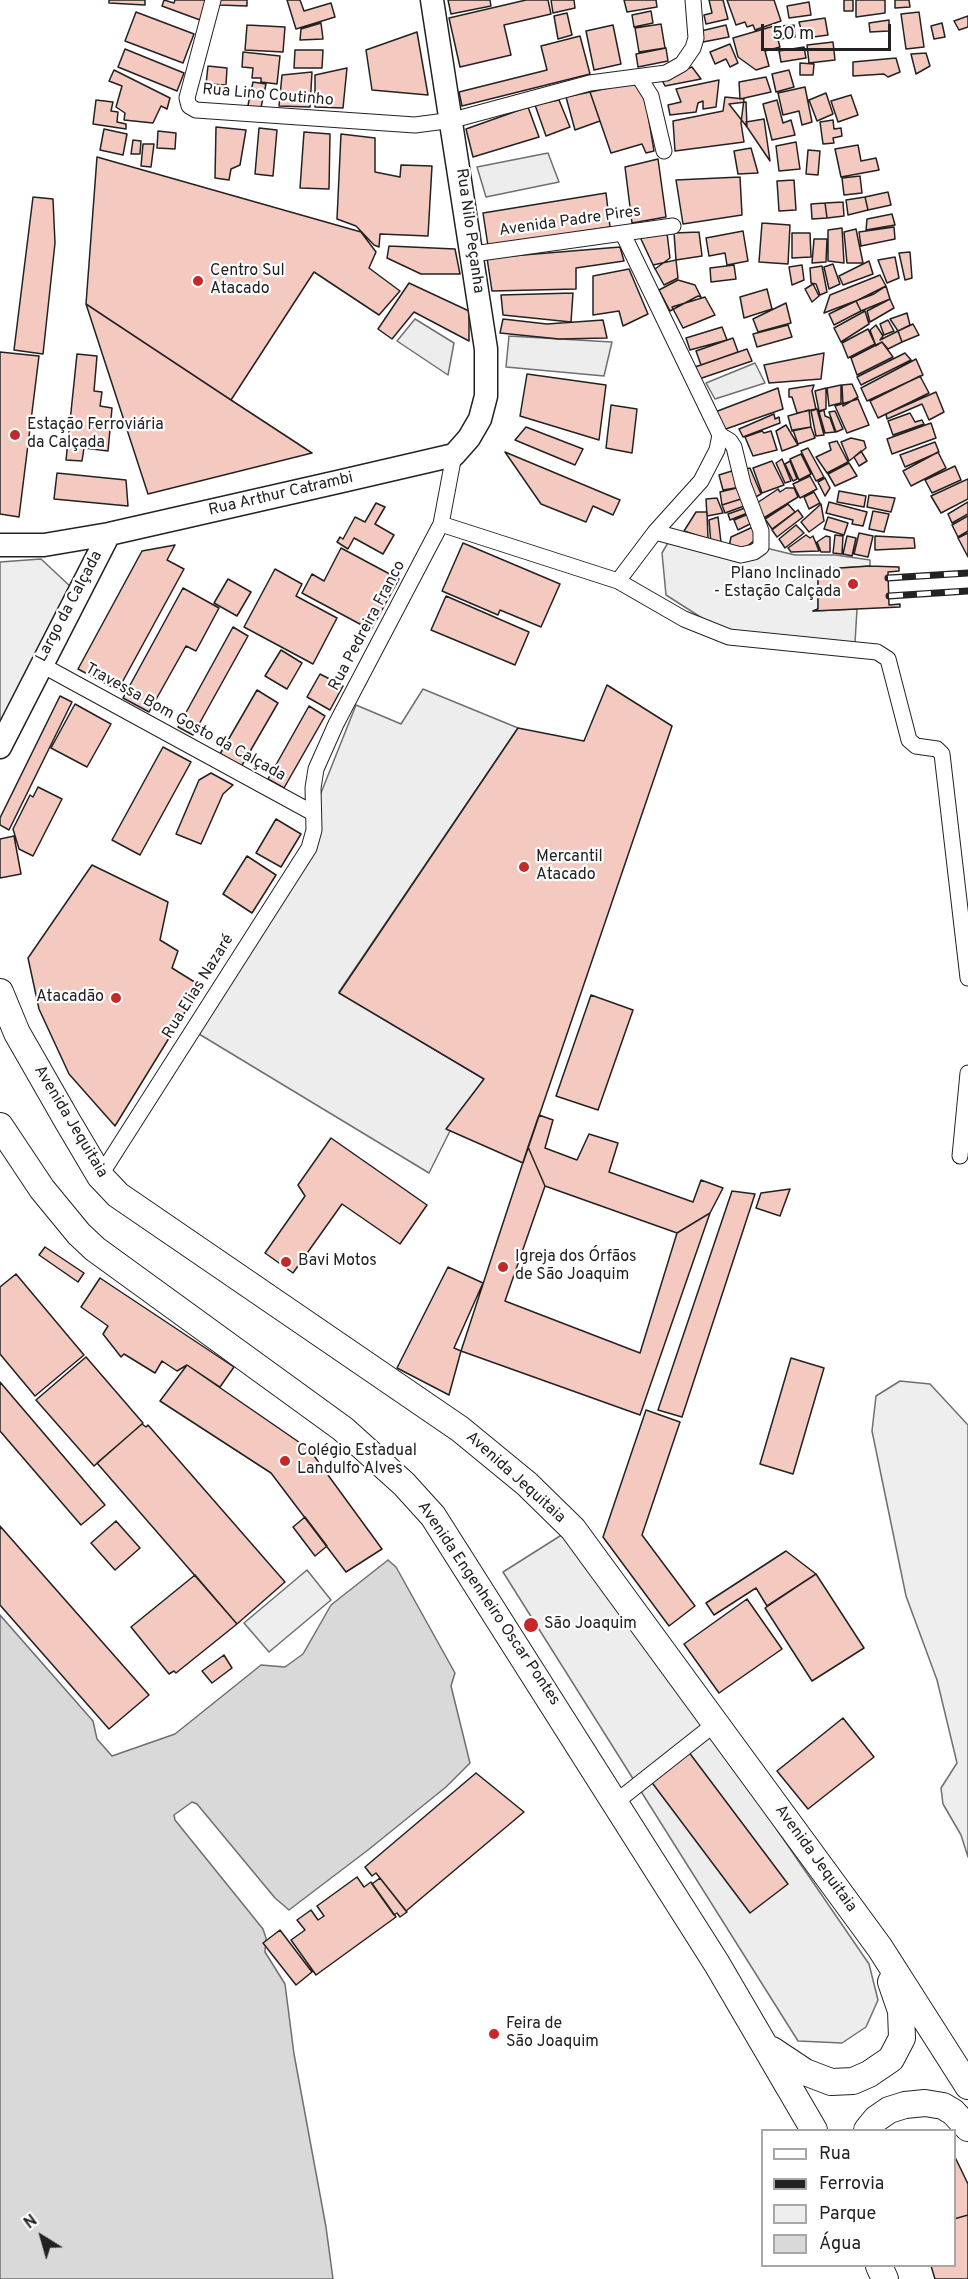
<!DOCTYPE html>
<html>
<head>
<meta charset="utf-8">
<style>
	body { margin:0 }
	#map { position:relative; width:968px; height:2279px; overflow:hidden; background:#fff; font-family:Overpass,sans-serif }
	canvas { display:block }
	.legend { position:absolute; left:761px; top:2129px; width:195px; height:138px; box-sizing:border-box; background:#fff; border:2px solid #a7a7a7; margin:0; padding:8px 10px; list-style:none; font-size:18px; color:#222 }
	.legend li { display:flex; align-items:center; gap:12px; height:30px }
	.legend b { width:30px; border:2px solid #a7a7a7 }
	.north { position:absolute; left:12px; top:2207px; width:60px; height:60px; -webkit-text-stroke:4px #fff; paint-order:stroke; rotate:323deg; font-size:16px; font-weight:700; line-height:24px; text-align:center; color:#222 }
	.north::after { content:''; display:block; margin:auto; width:21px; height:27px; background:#222; clip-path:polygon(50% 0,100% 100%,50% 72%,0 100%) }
	.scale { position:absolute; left:761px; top:24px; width:130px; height:27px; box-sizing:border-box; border:3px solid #222; border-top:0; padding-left:8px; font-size:18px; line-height:21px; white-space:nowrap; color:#222; -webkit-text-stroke:4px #fff; paint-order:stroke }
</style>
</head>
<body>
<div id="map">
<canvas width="968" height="2279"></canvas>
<ul class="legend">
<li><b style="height:8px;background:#fff"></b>Rua</li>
<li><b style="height:8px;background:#222"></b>Ferrovia</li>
<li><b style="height:16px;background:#eee"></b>Parque</li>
<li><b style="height:16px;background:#d9d9d9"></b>Água</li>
</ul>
<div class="north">N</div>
<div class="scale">50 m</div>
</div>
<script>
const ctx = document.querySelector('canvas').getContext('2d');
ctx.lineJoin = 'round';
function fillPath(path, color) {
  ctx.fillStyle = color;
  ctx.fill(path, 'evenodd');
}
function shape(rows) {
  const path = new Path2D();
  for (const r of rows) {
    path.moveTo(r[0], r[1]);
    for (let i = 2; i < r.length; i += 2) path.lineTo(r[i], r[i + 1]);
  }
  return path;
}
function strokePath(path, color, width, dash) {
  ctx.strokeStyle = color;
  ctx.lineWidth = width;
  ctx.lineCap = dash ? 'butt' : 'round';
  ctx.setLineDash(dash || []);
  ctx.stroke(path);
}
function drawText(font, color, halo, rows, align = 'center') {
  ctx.font = font + ' Overpass,sans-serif';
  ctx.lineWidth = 4.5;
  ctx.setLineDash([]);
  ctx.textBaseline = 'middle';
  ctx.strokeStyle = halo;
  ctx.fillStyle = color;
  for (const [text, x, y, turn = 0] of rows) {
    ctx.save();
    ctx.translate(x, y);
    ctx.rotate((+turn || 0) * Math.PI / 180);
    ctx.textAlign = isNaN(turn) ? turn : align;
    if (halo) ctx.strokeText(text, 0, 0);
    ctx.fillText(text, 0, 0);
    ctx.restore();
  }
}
const green = shape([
	[669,541,766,548,795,555,836,555,870,560,870,566,810,570,818,572,818,609,813,611,857,609,855,643,734,633,713,625,666,595,662,553,669,541],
	[41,559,72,588,0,733,0,562,41,559],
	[900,1381,930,1384,968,1425,968,1857,961,1835,943,1804,941,1788,957,1763,937,1680,906,1596,872,1431,876,1396,900,1381],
	[307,1570,331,1600,269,1652,244,1623,307,1570]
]);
fillPath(green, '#eee');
strokePath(green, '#6f6f6f', 1.5);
const parking = shape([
	[548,153,559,182,486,197,477,167,548,153],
	[415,319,454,343,448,375,397,341,415,319],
	[509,336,612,342,604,376,506,367,509,336],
	[755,363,765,383,715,399,706,383,755,363],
	[423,689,518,728,339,992,484,1079,454,1123,429,1173,199,1034,309,848,313,813,356,705,401,724,423,689],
	[571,1529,869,1964,878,2000,866,2027,842,2043,798,2041,503,1572,571,1529]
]);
fillPath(parking, '#ededed');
strokePath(parking, '#6f6f6f', 1.5);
const water = shape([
	[388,1560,396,1567,455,1673,451,1686,470,1763,446,1787,368,1850,289,1910,275,1898,197,1804,192,1802,174,1815,175,1820,263,1929,266,1938,265,1952,285,1984,294,2054,326,2227,333,2279,0,2279,0,1615,93,1721,97,1739,112,1756,175,1734,261,1665,285,1667,303,1654,331,1605,388,1560]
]);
fillPath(water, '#d9d9d9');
strokePath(water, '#6f6f6f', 1.5);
const building = shape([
	[109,0,145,0,145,5,109,3,109,0],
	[164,0,174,3,175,0,207,0,200,20,162,6,164,0],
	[219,0,247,0,247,6,219,5,219,0],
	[287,0,300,0,304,11,331,3,335,17,296,29,287,0],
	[448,0,490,0,491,6,451,14,448,0],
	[526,0,548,0,551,14,504,25,511,55,460,67,449,18,526,0],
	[551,0,574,0,575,8,553,13,551,0],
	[624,0,656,0,657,7,627,12,624,0],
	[709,0,723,0,728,19,706,24,704,15,712,13,709,0],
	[727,0,774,0,781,21,755,30,753,25,747,27,745,22,736,25,727,0],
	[844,0,853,0,853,11,844,11,844,0],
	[856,0,885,0,885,13,856,17,856,0],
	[895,0,909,0,910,7,895,8,895,0],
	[809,2,811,15,789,18,787,6,809,2],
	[651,11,653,23,634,27,632,15,651,11],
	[136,12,194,34,183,63,125,41,136,12],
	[919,12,924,47,906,49,901,14,919,12],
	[567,13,572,35,558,39,554,16,567,13],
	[968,16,968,27,959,30,954,21,968,16],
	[825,18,828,35,806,38,805,29,801,29,799,22,825,18],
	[889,20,889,31,870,32,869,23,889,20],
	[321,23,323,39,300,40,301,29,321,23],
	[942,23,945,37,934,39,931,26,942,23],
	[661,24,665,48,639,52,635,28,661,24],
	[247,25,285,27,283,52,245,50,247,25],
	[613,25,621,64,594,70,586,31,613,25],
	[726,25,729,37,703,42,701,31,726,25],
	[794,25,795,37,780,39,779,26,794,25],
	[774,26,780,47,765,51,769,66,756,70,738,57,733,38,774,26],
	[417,32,428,95,372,90,366,50,417,32],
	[580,36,590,74,462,106,459,92,547,70,541,46,580,36],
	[833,42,835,60,809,63,807,45,833,42],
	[730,44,738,63,730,67,726,59,715,64,710,52,730,44],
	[804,47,806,58,781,62,779,51,804,47],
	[666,48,668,61,638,67,636,54,666,48],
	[125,49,184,73,177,91,118,67,125,49],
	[295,50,323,50,322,68,294,68,295,50],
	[243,52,280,56,277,84,261,82,261,78,252,78,253,68,242,67,243,52],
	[926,53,930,66,916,74,911,54,926,53],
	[896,58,900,72,888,77,884,74,853,76,853,62,896,58],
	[800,63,814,64,813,75,800,75,800,63],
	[208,66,227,68,226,85,206,84,208,66],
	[692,67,701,79,665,86,661,78,692,67],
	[347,68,343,108,315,107,315,75,347,68],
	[114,70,170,98,167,109,161,106,153,123,124,120,125,113,116,107,122,86,109,81,114,70],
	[789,70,794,87,776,92,772,74,789,70],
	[312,72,310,107,279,106,282,75,312,72],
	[766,77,771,92,740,99,739,82,766,77],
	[719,80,716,107,703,109,703,101,698,103,696,112,670,115,668,105,681,102,676,89,719,80],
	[253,82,266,84,260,112,247,110,253,82],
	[636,82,646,103,654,151,646,153,642,144,611,153,590,92,636,82],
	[805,87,812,122,802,125,799,111,783,115,778,93,805,87],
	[590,92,600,121,575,130,566,97,590,92],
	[826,93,833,114,817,121,809,100,826,93],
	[851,95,858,115,838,122,831,101,851,95],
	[725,97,744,99,741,123,744,142,675,151,673,121,723,111,725,97],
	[96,100,113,102,111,111,118,112,117,122,126,124,126,129,93,124,96,100],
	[559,100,570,127,546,136,535,105,559,100],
	[777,100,783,123,791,120,795,135,772,140,763,104,777,100],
	[746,102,747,127,729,104,746,102],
	[528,107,539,137,473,157,466,129,528,107],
	[764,119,770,161,747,127,746,122,764,119],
	[833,120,834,129,841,128,842,136,833,138,834,143,823,144,820,122,833,120],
	[216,127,246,130,240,165,231,169,229,180,215,178,216,127],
	[259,128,277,130,273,176,255,174,259,128],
	[104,129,127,134,123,155,100,150,104,129],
	[158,131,176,133,175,149,157,148,158,131],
	[304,132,330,134,329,189,300,188,304,132],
	[341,134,375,138,375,172,400,177,401,165,432,166,428,236,380,234,379,247,374,245,356,226,337,219,341,134],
	[133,140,141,141,140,154,131,154,133,140],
	[796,142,800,169,779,171,776,146,796,142],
	[143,144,154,144,151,167,141,166,143,144],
	[858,145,861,161,876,158,879,170,841,177,835,149,858,145],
	[751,148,758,173,738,174,734,151,751,148],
	[808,150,820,151,818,175,806,174,808,150],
	[97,157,361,232,376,252,369,268,400,291,379,315,314,272,231,400,86,304,97,157],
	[658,159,666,217,632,223,625,167,658,159],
	[860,176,862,193,844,195,842,178,860,176],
	[740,177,742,215,683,224,676,180,740,177],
	[794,180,796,210,779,211,777,181,794,180],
	[888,192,891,205,868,210,865,197,888,192],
	[606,193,610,227,488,246,483,213,606,193],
	[33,197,53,199,55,243,43,354,14,350,33,197],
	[865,197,868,210,848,215,846,200,865,197],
	[843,202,844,216,827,218,825,203,843,202],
	[825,203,827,218,812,219,811,204,825,203],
	[892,214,895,225,866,230,867,219,892,214],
	[762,223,790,225,788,264,759,262,762,223],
	[894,227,895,239,861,246,859,232,894,227],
	[842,228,844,263,828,261,828,230,842,228],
	[856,229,863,263,847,263,844,232,856,229],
	[743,231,748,261,727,265,725,253,709,256,706,238,743,231],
	[699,232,702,256,676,260,674,233,699,232],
	[667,233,670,258,655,269,640,237,667,233],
	[792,233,810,233,811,257,792,258,792,233],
	[814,239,827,239,826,262,812,263,814,239],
	[389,246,455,249,460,274,421,274,387,258,389,246],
	[620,247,624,261,576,268,576,289,492,291,487,258,620,247],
	[910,252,912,278,905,280,899,253,910,252],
	[895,257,899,278,887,283,878,260,895,257],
	[676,260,678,278,664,285,653,265,676,260],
	[869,261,873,274,843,285,839,276,869,261],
	[833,264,840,284,829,289,824,267,833,264],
	[734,265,736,279,711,282,710,268,734,265],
	[802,265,804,280,792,285,789,267,802,265],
	[822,266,827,292,820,295,816,284,811,283,810,268,822,266],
	[629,269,648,314,623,326,619,311,593,315,593,276,629,269],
	[880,275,886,286,874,294,824,313,830,295,880,275],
	[678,280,695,285,701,297,698,296,670,311,659,290,678,280],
	[409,283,469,311,469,341,414,312,392,339,378,329,409,283],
	[813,284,819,296,812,302,805,289,813,284],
	[886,286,890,299,861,311,856,301,886,286],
	[767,289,772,309,744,318,740,297,767,289],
	[573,293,571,322,503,315,501,295,573,293],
	[705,297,715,315,683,328,672,307,705,297],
	[890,299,894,308,870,322,867,311,890,299],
	[856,301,861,311,834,325,829,314,856,301],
	[786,303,791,323,758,332,753,319,786,303],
	[86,304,231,400,312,453,148,494,86,304],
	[865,311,869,324,841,342,834,328,865,311],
	[907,313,910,325,898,331,890,319,907,313],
	[503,319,547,324,603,320,607,338,559,339,500,333,503,319],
	[888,320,894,331,884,335,880,324,888,320],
	[913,324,919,335,902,342,898,331,913,324],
	[788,325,792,337,757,347,753,334,788,325],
	[876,325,883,336,880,340,898,331,902,342,888,349,882,342,876,346,870,330,876,325],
	[722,327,727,340,690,350,686,338,722,327],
	[868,329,875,344,848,358,842,343,868,329],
	[733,338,738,352,701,365,696,351,733,338],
	[882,342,893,357,857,375,851,358,882,342],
	[747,349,752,361,699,379,695,367,747,349],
	[0,352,39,356,19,517,0,514,0,352],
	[824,353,821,379,769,383,764,365,824,353],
	[905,353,911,360,861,385,857,377,905,353],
	[77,354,97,356,94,391,102,392,100,406,112,408,108,451,84,448,82,461,66,460,77,354],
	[916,359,923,375,867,401,861,388,916,359],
	[527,374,606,385,599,440,520,416,527,374],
	[920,376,929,393,878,418,870,401,920,376],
	[852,384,858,397,843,406,842,385,852,384],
	[814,385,812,391,816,409,797,413,792,397,789,397,789,389,814,385],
	[841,385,841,403,829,406,827,388,841,385],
	[778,388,783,409,723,430,715,412,778,388],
	[826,388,826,409,819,411,815,391,826,388],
	[936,392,944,412,929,420,922,404,887,419,886,414,936,392],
	[858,399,869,425,847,433,835,406,858,399],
	[611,405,637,409,632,453,606,448,611,405],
	[817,409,824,435,816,436,811,411,817,409],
	[809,410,811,427,792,431,788,416,809,410],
	[824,410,825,416,830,418,835,432,825,433,819,412,824,410],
	[835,411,843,429,836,432,829,412,835,411],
	[910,413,915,422,922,420,924,424,893,435,888,421,910,413],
	[774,414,775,419,779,417,780,423,743,437,739,429,774,414],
	[931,423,936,438,892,454,887,439,931,423],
	[786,425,798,445,782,451,776,431,786,425],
	[526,427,583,449,575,465,515,440,526,427],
	[811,427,815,438,798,444,793,430,811,427],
	[762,431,764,433,771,431,777,450,753,456,745,437,762,431],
	[851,438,864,441,866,448,849,461,841,442,851,438],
	[837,441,848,462,827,473,816,457,831,450,829,443,837,441],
	[935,442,939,452,905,467,900,455,935,442],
	[808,448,824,477,816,481,801,451,808,448],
	[861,451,867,461,859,466,854,457,861,451],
	[505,452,620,500,613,515,593,506,586,522,541,504,505,452],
	[938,452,946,468,911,486,903,471,938,452],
	[801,454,811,474,799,480,790,459,801,454],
	[782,459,791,481,785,483,776,463,782,459],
	[772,461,784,485,762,493,753,468,772,461],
	[790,461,797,479,793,481,785,464,790,461],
	[849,463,857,476,835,486,828,474,849,463],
	[955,466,961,480,932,493,925,480,955,466],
	[750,468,761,494,752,499,742,470,750,468],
	[735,470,741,487,723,490,719,475,735,470],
	[57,473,126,480,128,506,54,499,57,473],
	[810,476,817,489,800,498,793,484,810,476],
	[825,478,830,488,825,496,818,482,825,478],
	[968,479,968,499,941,513,931,496,968,479],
	[741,487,744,498,722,505,720,492,741,487],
	[786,488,794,488,798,497,762,519,754,505,778,489,780,492,786,488],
	[839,491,866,496,864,507,837,502,839,491],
	[814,492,820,503,809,509,804,497,814,492],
	[869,495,895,498,891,512,867,507,869,495],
	[717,498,723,513,707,516,706,499,717,498],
	[744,498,747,505,725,513,722,505,744,498],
	[829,502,867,512,863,526,852,524,853,520,826,513,829,502],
	[968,502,968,514,952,523,948,514,968,502],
	[376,503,385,507,375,524,394,535,383,554,354,538,348,549,337,542,340,537,343,539,355,517,365,522,376,503],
	[788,504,795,512,772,529,765,519,788,504],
	[821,504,824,521,809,532,801,522,821,504],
	[748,507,750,512,730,520,728,514,748,507],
	[798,510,803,517,777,537,772,530,798,510],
	[873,511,889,514,884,532,869,529,873,511],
	[696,512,707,512,708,539,684,531,696,512],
	[751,513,756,521,738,530,734,520,751,513],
	[968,516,968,531,958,537,952,525,968,516],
	[718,517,721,542,711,544,709,520,718,517],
	[828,517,848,523,844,535,824,529,828,517],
	[796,525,804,533,785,548,779,539,796,525],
	[755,526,760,536,741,551,729,547,731,537,755,526],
	[859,533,873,536,868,557,854,554,859,533],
	[968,533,968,557,958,538,968,533],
	[806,535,810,538,813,536,819,551,791,552,788,548,806,535],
	[835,535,843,536,842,554,833,553,835,535],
	[826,536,830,537,830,552,821,552,817,542,826,536],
	[847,536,856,538,852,556,843,554,847,536],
	[875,536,914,538,915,548,875,550,875,536],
	[463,543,560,584,541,627,500,610,498,615,442,591,463,543],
	[175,545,167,560,184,569,118,690,78,669,142,551,175,545],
	[341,548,399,579,371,630,302,593,312,574,324,581,341,548],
	[870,566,899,567,899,571,888,572,889,605,900,604,900,607,813,611,818,609,818,572,810,570,870,566],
	[275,569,302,584,296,596,337,618,313,664,244,627,275,569],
	[228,579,251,592,237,616,214,603,228,579],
	[183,588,219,608,196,651,186,646,149,712,123,698,183,588],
	[446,596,529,632,515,665,431,630,446,596],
	[233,627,248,636,193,735,178,727,233,627],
	[281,650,302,663,287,689,265,676,281,650],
	[320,674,343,686,330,710,307,697,320,674],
	[607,685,672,726,523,1163,446,1129,484,1079,339,993,518,728,584,741,607,685],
	[257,690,278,703,241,767,220,754,257,690],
	[60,696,72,702,9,830,0,825,0,818,60,696],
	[75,704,111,724,87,767,51,748,75,704],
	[309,706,325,716,284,788,268,779,309,706],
	[163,747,191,762,140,855,112,840,163,747],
	[211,773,233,785,223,794,201,844,176,834,199,780,211,773],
	[38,787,62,799,33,856,19,849,13,829,30,795,33,797,38,787],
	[276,819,301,834,281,867,256,853,276,819],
	[14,836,21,874,0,878,0,839,14,836],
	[247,856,276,875,252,913,223,894,247,856],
	[92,865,168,902,160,940,178,951,172,968,201,986,115,1126,69,1074,39,1009,28,958,92,865],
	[591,995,633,1010,598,1110,556,1096,591,995],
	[539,1115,553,1120,545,1148,577,1160,589,1134,618,1143,609,1172,693,1202,701,1180,723,1188,710,1213,677,1233,545,1186,528,1147,539,1115],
	[331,1138,427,1205,400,1244,342,1204,293,1273,265,1253,305,1196,298,1185,331,1138],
	[528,1147,545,1186,505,1301,640,1353,677,1233,710,1213,640,1415,461,1351,528,1147],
	[790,1189,780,1216,756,1208,761,1193,790,1189],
	[732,1191,755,1194,682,1417,658,1410,732,1191],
	[45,1247,84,1273,78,1282,39,1255,45,1247],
	[448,1267,483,1283,454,1348,461,1351,449,1395,397,1368,448,1267],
	[16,1274,84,1355,35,1396,0,1354,0,1287,16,1274],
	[100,1278,234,1367,220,1387,187,1365,177,1371,162,1361,155,1373,124,1354,121,1357,103,1334,108,1326,81,1307,100,1278],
	[86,1357,143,1423,94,1466,36,1400,86,1357],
	[791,1358,824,1368,793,1474,760,1464,791,1358],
	[187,1365,309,1449,382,1549,346,1572,271,1473,160,1401,187,1365],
	[0,1382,105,1505,81,1525,0,1431,0,1382],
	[646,1410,680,1422,642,1535,695,1606,669,1626,603,1537,646,1410],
	[142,1424,146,1427,148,1425,285,1582,237,1624,97,1463,142,1424],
	[305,1517,327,1546,315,1556,293,1527,305,1517],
	[116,1521,140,1548,115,1570,91,1543,116,1521],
	[0,1526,149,1695,109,1729,0,1605,0,1526],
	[786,1551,816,1574,767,1606,756,1588,714,1615,706,1603,786,1551],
	[816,1574,864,1648,812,1681,765,1608,816,1574],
	[195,1575,237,1624,176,1673,174,1671,169,1674,131,1627,195,1575],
	[747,1599,782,1649,719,1693,684,1644,747,1599],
	[224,1655,232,1668,212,1683,202,1671,224,1655],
	[843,1718,874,1757,808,1809,777,1771,843,1718],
	[688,1751,788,1884,750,1913,650,1780,688,1751],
	[476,1773,524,1812,406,1911,376,1873,372,1876,365,1867,476,1773],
	[357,1877,364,1887,371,1882,396,1917,316,1975,291,1940,305,1930,297,1920,311,1910,318,1920,324,1916,317,1906,357,1877],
	[380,1878,407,1912,400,1917,397,1913,394,1915,372,1884,380,1878],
	[280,1930,312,1972,296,1985,263,1943,280,1930],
	[954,2155,968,2184,968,2215,954,2219,954,2155],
	[968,2215,968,2279,935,2279,931,2266,954,2266,954,2219,968,2215]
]);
fillPath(building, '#f3c9c0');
strokePath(building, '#222', 1.5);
const street = shape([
	[213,0,187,98,189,106,196,110,415,125,453,120,590,83,666,73,682,64,693,48,696,38,693,0],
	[639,77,651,96,664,151],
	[473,254,673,226],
	[441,524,618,581,684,619,729,637,877,652,888,659,909,740,916,746,937,749,942,754,968,978],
	[655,532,741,555,754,552,761,547,761,531,743,484,734,447,730,441,720,435],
	[618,581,655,532,701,481,717,450,720,435,623,234],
	[40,664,313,813],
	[960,1156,968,1073],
	[100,1176,309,848,314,830,313,788,316,769,336,724,441,524,454,455],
	[616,1802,716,1723]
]);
const secondary = shape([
	[0,545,44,545,109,534,342,481,454,455,469,438,480,419,486,396,486,349,432,0],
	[0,747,109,534]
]);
const primary = shape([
	[0,992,17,1033,68,1122,100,1176,118,1195,460,1429,527,1484,573,1529,880,1948,968,2086],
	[0,1126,42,1189,79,1234,95,1249,343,1429,404,1484,433,1516,717,1964,814,2130],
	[772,2050,805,2072,831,2082,853,2081,869,2074,891,2059,902,2038,901,2011,891,1982],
	[867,2130,876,2119,889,2110,905,2105,925,2103,943,2106,953,2112,968,2128],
	[879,2266,885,2279]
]);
strokePath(street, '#222', 17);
strokePath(secondary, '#222', 25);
strokePath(primary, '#222', 28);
strokePath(street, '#fff', 15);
strokePath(secondary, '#fff', 22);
strokePath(primary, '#fff', 26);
const rail = shape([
	[888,578,968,573],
	[889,596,968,591]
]);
strokePath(rail, '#222', 7);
strokePath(rail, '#fff', 4.5, [14]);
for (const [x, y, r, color] of [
	[198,281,6,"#c62828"],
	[15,435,6,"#c62828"],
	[853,584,6,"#c62828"],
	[524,867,6,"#c62828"],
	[116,998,6,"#c62828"],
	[286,1262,6,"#c62828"],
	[503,1267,6,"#c62828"],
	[285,1461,6,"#c62828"],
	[531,1625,8,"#c62828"],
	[494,2034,6,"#c62828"]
]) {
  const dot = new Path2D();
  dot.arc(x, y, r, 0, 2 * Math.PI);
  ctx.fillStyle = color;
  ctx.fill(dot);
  strokePath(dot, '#fff', 2);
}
drawText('16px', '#222', '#fff', [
	["Rua Lino Coutinho",268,96,5],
	["Avenida Padre Pires",570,222,-8],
	["Rua Nilo Peçanha",469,231,82],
	["Rua Arthur Catrambi",281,495,-13],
	["Largo da Calçada",70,607,-62],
	["Rua Pedreira Franco",368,626,-62],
	["Travessa Bom Gosto da Calçada",185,723,29],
	["Rua Elias Nazaré",199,987,-58],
	["Avenida Jequitaia",70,1122,59],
	["Avenida Jequitaia",515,1478,42],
	["Avenida Engenheiro Oscar Pontes",488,1604,56],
	["Avenida Jequitaia",815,1859,54]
]);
drawText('16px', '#222', '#fff', [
	["Centro Sul",210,272],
	["Atacado",210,290],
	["Estação Ferroviária",27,426],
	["da Calçada",27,444],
	["Plano Inclinado",841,575,"right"],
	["- Estação Calçada",841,593,"right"],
	["Mercantil",536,858],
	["Atacado",536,876],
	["Atacadão",104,998,"right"],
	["Igreja dos Órfãos",515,1258],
	["de São Joaquim",515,1276],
	["Bavi Motos",298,1262],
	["Colégio Estadual",297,1452],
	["Landulfo Alves",297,1470],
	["São Joaquim",544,1625],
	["Feira de",506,2025],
	["São Joaquim",506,2043]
], 'left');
</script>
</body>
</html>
